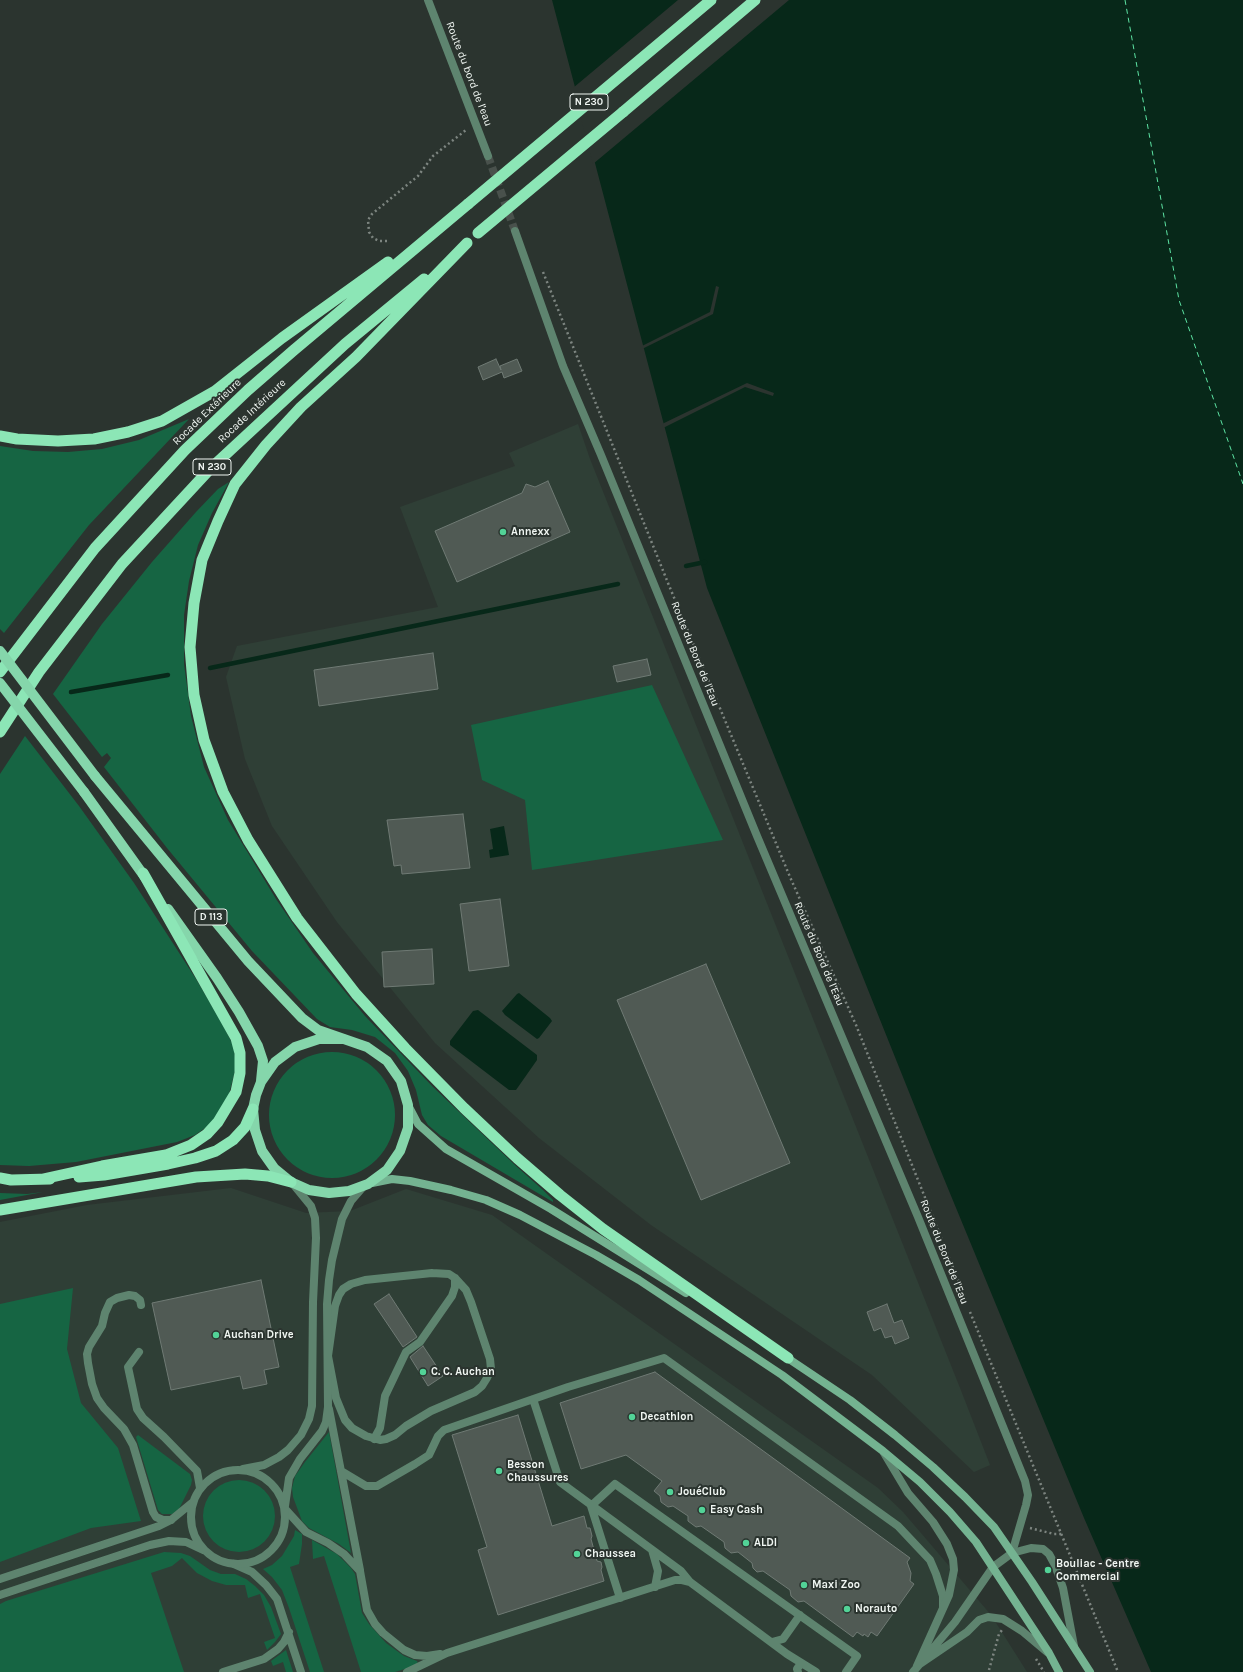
<!DOCTYPE html>
<html>
<head>
<meta charset="utf-8">
<style>
	body { margin:0 }
	canvas { display:block; background:#2b342f }
</style>
</head>
<body>
<canvas width="1243" height="1672"></canvas>
<script>
const ctx = document.querySelector('canvas').getContext('2d');
ctx.lineJoin = 'round';
function fillPath(path, color) {
  ctx.fillStyle = color;
  ctx.fill(path, 'evenodd');
}
function shape(rows) {
  const path = new Path2D();
  for (const r of rows) {
    if (r.length === 3) {
      path.moveTo(r[0] + r[2], r[1]);
      path.arc(r[0], r[1], r[2], 0, 2 * Math.PI);
      continue;
    }
    path.moveTo(r[0], r[1]);
    for (let i = 2; i < r.length; i += 2) path.lineTo(r[i], r[i + 1]);
  }
  return path;
}
function strokePath(path, color, width, dash) {
  ctx.strokeStyle = color;
  ctx.lineWidth = width;
  ctx.lineCap = dash ? 'butt' : 'round';
  ctx.setLineDash(dash || []);
  ctx.stroke(path);
}
function drawText(font, color, halo, rows, align = 'center') {
  ctx.font = font + ' Karla,sans-serif';
  ctx.lineWidth = 4;
  ctx.setLineDash([]);
  ctx.textBaseline = 'middle';
  ctx.strokeStyle = halo;
  ctx.fillStyle = color;
  for (const [text, x, y, turn = 0] of rows) {
    ctx.save();
    ctx.translate(x, y);
    ctx.rotate((+turn || 0) * Math.PI / 180);
    ctx.textAlign = isNaN(turn) ? turn : align;
    if (halo) ctx.strokeText(text, 0, 0);
    ctx.fillText(text, 0, 0);
    ctx.restore();
  }
}
fillPath(shape([
	[578,424,590,459,960,1388,990,1465,974,1472,872,1375,651,1225,539,1138,435,1043,337,922,272,826,245,759,226,677,237,646,438,607,400,507,515,466,509,453],
	[231,1188,306,1213,350,1211,406,1189,492,1215,878,1488,903,1512,991,1615,1027,1672,0,1672,0,1222,87,1205]
]), '#2f3f36');
fillPath(shape([
	[189,419,89,525,4,633,0,629,0,446,33,451,68,452,102,449,139,440],
	[229,482,212,513,198,545,189,581,184,615,184,664,191,716,204,767,228,820,276,899,313,953,365,1016,432,1086,516,1166,543,1190,553,1200,553,1202,441,1136,428,1125,422,1115,416,1090,408,1071,395,1053,375,1037,352,1030,330,1027,317,1019,252,951,167,848,104,767,111,758,107,753,102,757,53,694,102,624,152,562,196,512,218,489],
	[652,685,723,840,532,870,525,800,482,780,471,725],
	[25,736,79,806,134,883,196,979,222,1023,234,1047,236,1067,229,1094,217,1116,208,1126,195,1135,177,1142,76,1162,29,1166,0,1165,0,774],
	[332,1115,63],
	[43,1192,0,1200,0,1193,27,1194],
	[73,1288,67,1349,81,1403,118,1448,141,1521,91,1528,0,1562,0,1304],
	[329,1432,351,1553,339,1544,309,1528,302,1521,293,1497,292,1488,295,1476,305,1462],
	[138,1435,190,1474,192,1480,191,1485,179,1509,172,1514,162,1514,158,1510,136,1437],
	[239,1516,36],
	[295,1530,302,1534,302,1544,299,1564,290,1567,324,1672,310,1672,289,1608,282,1590,272,1577,263,1569,272,1565,282,1556,294,1536],
	[312,1540,337,1554,351,1568,355,1574,362,1613,369,1624,386,1643,404,1656,417,1661,418,1665,395,1672,361,1672,324,1556,313,1559],
	[164,1552,181,1553,190,1556,210,1570,221,1574,235,1574,246,1579,255,1586,264,1595,271,1607,281,1634,275,1642,267,1650,264,1642,275,1638,260,1594,248,1598,245,1585,226,1585,212,1581,197,1573,182,1558,172,1566,151,1573,184,1672,0,1672,0,1604,6,1601],
	[286,1650,293,1672,286,1672,283,1662,273,1666,271,1661]
]), '#166543');
fillPath(shape([
	[552,0,1243,0,1243,1672,1151,1672,1084,1518,935,1157,707,588],
	[504,826,509,855,490,858,489,850,493,849,490,829],
	[519,993,550,1018,552,1021,539,1038,537,1039,505,1015,502,1011,517,994],
	[478,1010,537,1055,537,1060,516,1090,509,1090,450,1045,450,1041,473,1011]
]), '#072819');
fillPath(shape([
	[678,0,789,0,593,164,573,88],
	[716,286,719,287,713,314,642,349,642,346,710,312],
	[747,383,774,393,773,396,745,387,663,428,662,424]
]), '#2b342f');
strokePath(shape([
	[686,566,705,562],
	[210,668,618,584],
	[71,692,168,675]
]), '#072819', 4.5);
strokePath(shape([
	[1125,0,1179,300,1243,484]
]), '#5de4a4', 1, [5, 4]);
const building = shape([
	[496,359,501,370,500,366,517,359,522,371,504,378,502,372,483,380,478,367,496,359],
	[548,481,570,532,457,582,435,531,522,493,526,484,535,487,548,481],
	[433,653,438,689,319,706,314,670,433,653],
	[647,659,651,675,617,682,613,666,647,659],
	[463,814,470,868,402,874,401,865,394,866,387,820,463,814],
	[500,899,509,966,469,971,460,904,500,899],
	[432,949,434,984,384,987,382,952,432,949],
	[706,964,790,1163,701,1200,617,1000,706,964],
	[261,1280,279,1367,264,1370,267,1384,243,1389,240,1376,171,1390,152,1303,261,1280],
	[389,1294,417,1337,403,1347,374,1304,389,1294],
	[887,1304,894,1323,902,1320,909,1338,895,1344,892,1336,885,1338,881,1328,874,1331,867,1312,887,1304],
	[423,1346,443,1376,428,1386,410,1357,423,1346],
	[655,1372,910,1558,907,1562,911,1573,910,1581,914,1584,877,1636,871,1632,868,1637,864,1634,863,1636,857,1632,853,1637,804,1601,798,1602,791,1596,790,1590,763,1571,757,1572,753,1568,752,1563,738,1552,731,1553,725,1548,724,1542,701,1526,696,1527,688,1521,688,1516,673,1506,668,1507,661,1502,660,1496,654,1491,662,1481,626,1455,581,1469,560,1403,655,1372],
	[518,1415,552,1526,584,1516,587,1528,590,1528,592,1536,591,1539,597,1561,601,1562,602,1567,601,1570,604,1581,498,1615,478,1550,487,1547,452,1435,518,1415]
]);
fillPath(building, '#505a54');
strokePath(building, '#6f7a74', 1);
strokePath(shape([
	[488,156,515,231]
]), '#49514c', 8, [8, 4]);
strokePath(shape([
	[387,241,379,241,373,238,369,232,368,220,372,214,418,176,433,156,466,130],
	[543,272,668,583,790,877,856,1025,966,1300],
	[970,1312,1118,1672],
	[1030,1528,1054,1534,1062,1534],
	[1036,1659,1044,1672],
	[989,1670,999,1634,1002,1630]
]), '#7d8580', 2.5, [2, 3]);
strokePath(shape([
	[432,1273,449,1274,455,1278,466,1290,471,1302,490,1359,491,1369,487,1378,482,1386,475,1392,431,1411,406,1426,395,1435,386,1439,380,1440,366,1436,352,1428,345,1420,336,1398,328,1356,335,1306,339,1295,343,1289,351,1284,365,1280,432,1273],
	[141,1305,140,1300,135,1296,129,1295,117,1298,110,1302,105,1313,102,1326,89,1347,87,1354,88,1363,92,1384,97,1398,104,1408,124,1429,133,1445,153,1512,156,1517,163,1520,171,1520],
	[139,1352,128,1367,137,1409,143,1418,164,1437,197,1471,200,1488],
	[533,1399,560,1482,681,1571,690,1582],
	[329,1409,360,1570],
	[374,1439,380,1428,385,1396,406,1352,420,1342,452,1296,455,1287,455,1278],
	[341,1471,366,1486,377,1486,415,1464,429,1455,438,1436,444,1430,568,1387,664,1358,898,1526,930,1560,936,1574,943,1596,943,1607],
	[286,1510,306,1532,328,1543,344,1554,360,1571,367,1610,375,1624,383,1633,404,1650,415,1655,427,1656,440,1654],
	[652,1550,658,1571,655,1587],
	[1012,1553,1031,1548,1043,1549,1049,1554,1055,1565,1063,1588,1074,1646],
	[234,1564,252,1572,266,1585,277,1599,301,1672],
	[620,1598,591,1506,615,1484,857,1656,846,1672],
	[772,1642,783,1639,800,1615],
	[223,1672,264,1659,278,1649,284,1642,289,1632],
	[407,1672,447,1653,675,1580,682,1580,690,1582,787,1654,816,1672],
	[798,1672,797,1669,801,1663]
]), '#5e846f', 8);
strokePath(shape([
	[884,1453,908,1493,933,1522,947,1544,953,1559,954,1570,949,1595,917,1666],
	[243,1469,264,1465,279,1457,288,1450,301,1435,309,1419,312,1406,313,1302,316,1238,315,1218,311,1206,293,1184],
	[238,1517,47],
	[285,1506,289,1478,300,1459,322,1431,326,1422,328,1407,327,1304,329,1280,332,1260,342,1219,351,1201,364,1186],
	[0,1579,159,1526,171,1520,193,1502],
	[0,1595,150,1545,169,1541,186,1542,203,1550],
	[917,1666,967,1632,979,1620,988,1617,1003,1619,1022,1631,1047,1652],
	[913,1672,955,1622,993,1567,1012,1553]
]), '#5e846f', 8);
strokePath(shape([
	[428,0,488,156],
	[515,231,563,366,601,455,757,836,918,1217,1025,1481,1028,1495,1026,1505,1012,1553]
]), '#5e846f', 8);
strokePath(shape([
	[408,1105,418,1124,446,1149,551,1209,686,1293],
	[372,1183,392,1179,410,1181,451,1190,486,1200,520,1215,596,1255,639,1280,782,1375,883,1451,920,1482,950,1512,976,1542,1049,1653,1059,1672],
	[783,1355,850,1400,895,1435,933,1467,965,1497,994,1527,1032,1582,1090,1672]
]), '#74b391', 8);
strokePath(shape([
	[95,776,248,961,302,1018,318,1030,367,1047,387,1061,401,1081,408,1105,408,1128,400,1151,387,1170,368,1184,349,1191,329,1193,309,1190,291,1182,274,1168,262,1151,255,1130,253,1109,256,1095,261,1082,275,1062,295,1047,319,1039,344,1039],
	[84,792,147,880],
	[168,909,217,978,239,1012,258,1046,263,1061,261,1081]
]), '#85d6ab', 10);
strokePath(shape([
	[623,112,755,0],
	[467,243,356,357,301,407,266,445,235,484,218,521,202,560,194,603,190,647,194,695,204,740,223,792,248,840,297,918,356,994,405,1048,464,1108,517,1158,560,1195,603,1229,788,1358],
	[0,436,17,439,58,441,94,439,128,432,162,421,215,391,282,338,388,262],
	[0,672,95,548,185,450,248,390,294,350,468,204],
	[0,732,39,672,122,564,210,469,345,344,424,279],
	[79,1177,104,1175,168,1164,195,1158,216,1151,233,1140,245,1127,253,1109],
	[0,1178,11,1180,50,1179],
	[43,1179,102,1166,166,1155,191,1145,207,1134,218,1122,236,1092,240,1073,240,1053,236,1038,143,873],
	[0,1210,196,1177,245,1174,268,1176,291,1182]
]), '#8ce6b6', 11);
strokePath(shape([
	[0,651,95,776],
	[0,683,84,792]
]), '#85d6ab', 10);
strokePath(shape([
	[468,204,711,0],
	[478,233,623,112]
]), '#8ce6b6', 11);
for (const [x, y, r, color] of [
	[503,532,4,"#52d397"],
	[216,1335,4,"#52d397"],
	[423,1372,4,"#52d397"],
	[632,1417,4,"#52d397"],
	[499,1471,4,"#52d397"],
	[670,1492,4,"#52d397"],
	[702,1510,4,"#52d397"],
	[746,1543,4,"#52d397"],
	[577,1554,4,"#52d397"],
	[1048,1570,4,"#52d397"],
	[804,1585,4,"#52d397"],
	[847,1609,4,"#52d397"]
]) {
  const dot = new Path2D();
  dot.arc(x, y, r, 0, 2 * Math.PI);
  ctx.fillStyle = color;
  ctx.fill(dot);
  strokePath(dot, '#2b342f', 1.5);
}
for (const [x, y, w] of [
	[589,102,38],
	[212,467,38],
	[211,917,32]
]) {
  const box = new Path2D();
  box.roundRect(x - w / 2, y - 8, w, 16, 3);
  ctx.fillStyle = '#2b342f';
  ctx.fill(box);
  strokePath(box, '#f0f6f2', 1);
}
drawText('bold 10px', '#f0f6f2', null, [
	["N 230",589,102],
	["N 230",212,467],
	["D 113",211,917]
]);
drawText('11px', '#f0f6f2', '#2b342f', [
	["Route du bord de l'eau",469,74,69],
	["Rocade Intérieure",252,411,-43],
	["Rocade Extérieure",207,412,-44],
	["Route du Bord de l'Eau",695,654,68],
	["Route du Bord de l'Eau",819,954,67],
	["Route du Bord de l'Eau",944,1252,68]
]);
drawText('bold 11px', '#f0f6f2', '#2b342f', [
	["Annexx",511,532],
	["Auchan Drive",224,1335],
	["C. C. Auchan",431,1372],
	["Decathlon",640,1417],
	["Besson",507,1465],
	["Chaussures",507,1478],
	["JouéClub",678,1492],
	["Easy Cash",710,1510],
	["ALDI",754,1543],
	["Chaussea",585,1554],
	["Bouliac - Centre",1056,1564],
	["Commercial",1056,1577],
	["Maxi Zoo",812,1585],
	["Norauto",855,1609]
], 'left');
</script>
</body>
</html>
